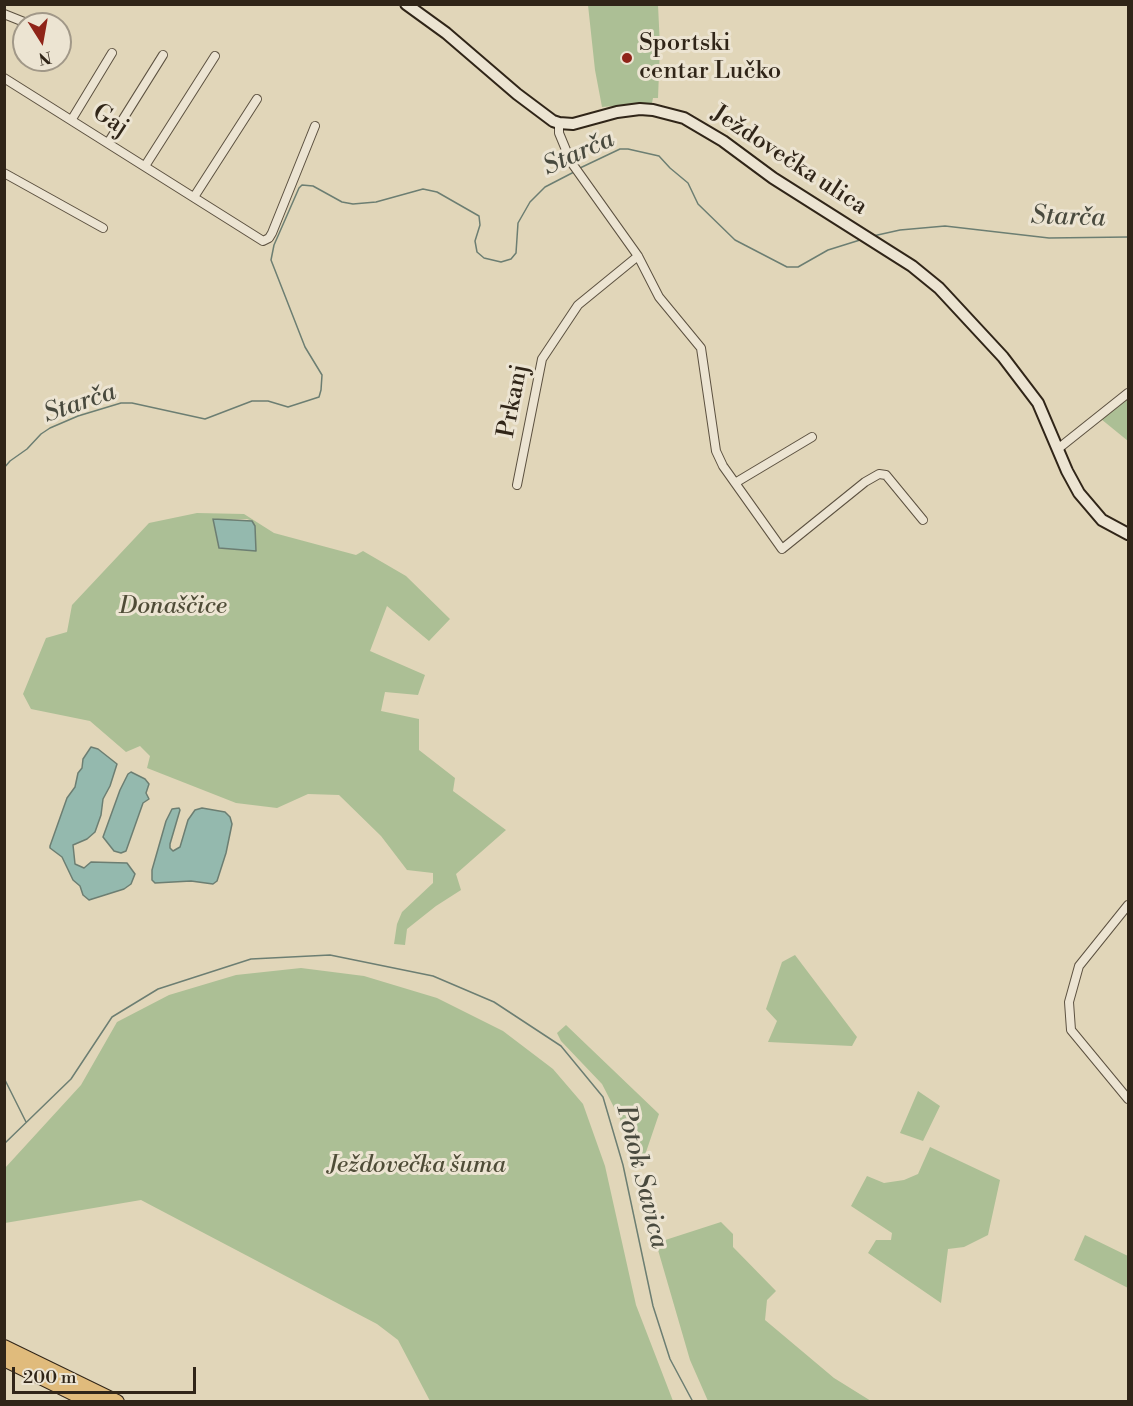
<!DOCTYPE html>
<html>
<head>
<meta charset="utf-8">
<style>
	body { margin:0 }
	#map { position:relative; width:1133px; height:1406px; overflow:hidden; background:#e1d6b9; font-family:"Libre Bodoni",serif }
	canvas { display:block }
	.frame { position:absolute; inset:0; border:6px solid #302518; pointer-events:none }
	.north { position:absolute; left:12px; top:12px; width:60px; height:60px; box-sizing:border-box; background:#ece4d2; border:2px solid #a19888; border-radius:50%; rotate:169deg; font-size:16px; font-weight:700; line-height:24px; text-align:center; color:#302518 }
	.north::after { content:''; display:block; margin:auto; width:21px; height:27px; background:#8f2418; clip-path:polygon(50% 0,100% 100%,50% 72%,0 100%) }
	.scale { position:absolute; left:12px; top:1367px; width:184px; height:27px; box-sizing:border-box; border:3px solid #302518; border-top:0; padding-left:8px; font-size:18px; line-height:21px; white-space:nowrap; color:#302518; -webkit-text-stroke:4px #ece4d2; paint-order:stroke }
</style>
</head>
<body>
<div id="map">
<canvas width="1133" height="1406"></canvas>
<div class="frame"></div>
<div class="north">N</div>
<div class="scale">200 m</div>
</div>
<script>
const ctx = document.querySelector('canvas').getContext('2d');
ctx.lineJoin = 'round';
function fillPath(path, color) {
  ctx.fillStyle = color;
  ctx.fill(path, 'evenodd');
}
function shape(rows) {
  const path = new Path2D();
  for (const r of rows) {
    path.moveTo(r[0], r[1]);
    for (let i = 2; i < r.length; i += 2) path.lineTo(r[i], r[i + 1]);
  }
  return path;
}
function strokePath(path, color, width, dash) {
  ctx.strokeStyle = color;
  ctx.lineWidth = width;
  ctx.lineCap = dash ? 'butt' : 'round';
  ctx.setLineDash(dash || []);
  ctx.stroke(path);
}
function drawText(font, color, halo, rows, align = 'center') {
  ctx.font = font + ' "Libre Bodoni",serif';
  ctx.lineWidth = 6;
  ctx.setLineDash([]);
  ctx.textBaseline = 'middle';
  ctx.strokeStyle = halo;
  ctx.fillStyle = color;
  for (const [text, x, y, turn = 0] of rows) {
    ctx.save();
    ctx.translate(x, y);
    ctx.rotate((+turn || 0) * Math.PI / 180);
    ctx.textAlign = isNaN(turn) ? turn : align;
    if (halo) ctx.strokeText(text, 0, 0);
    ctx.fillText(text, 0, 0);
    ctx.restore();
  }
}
fillPath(shape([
	[588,5,658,5,660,47,658,98,653,98,652,103,602,107,595,70],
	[1128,398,1128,441,1101,419],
	[197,513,244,514,274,533,356,555,363,551,406,576,450,619,429,641,387,606,370,651,425,675,418,695,385,692,381,711,419,719,419,750,455,778,453,791,506,830,456,874,461,890,436,906,407,929,405,945,394,944,397,924,402,912,433,883,433,873,407,870,381,836,339,795,308,794,277,808,236,803,147,768,150,756,140,746,126,752,90,721,31,709,23,694,46,638,67,632,72,605,149,523],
	[247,519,252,521,218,545,213,520],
	[795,955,857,1037,852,1046,768,1042,777,1021,766,1009,782,962],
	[301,968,364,976,437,998,503,1031,553,1069,583,1104,605,1166,636,1305,673,1401,430,1401,398,1340,377,1324,141,1200,5,1223,5,1168,81,1085,117,1022,169,995,236,975],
	[566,1025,659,1114,645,1155,628,1151,620,1119,602,1084,561,1041,557,1033],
	[918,1091,940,1106,923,1141,900,1133],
	[930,1147,1000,1180,988,1235,964,1247,948,1249,941,1303,868,1253,876,1240,891,1240,892,1233,851,1206,867,1176,884,1183,904,1180,918,1174],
	[721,1222,733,1234,733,1247,776,1291,767,1300,765,1320,834,1378,871,1401,708,1401,690,1360,656,1243],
	[1085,1235,1128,1256,1128,1288,1074,1260]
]), '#acbf95');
const water = shape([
	[213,519,252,521,255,526,256,551,219,548,213,519],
	[91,747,98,749,117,764,110,786,103,799,101,815,95,832,87,839,73,845,75,864,84,868,91,862,127,863,135,874,131,884,124,889,89,900,83,895,80,886,73,880,62,857,50,848,50,846,67,798,75,787,78,773,82,768,83,759,91,747],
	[131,772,145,779,149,784,146,793,149,799,143,803,126,851,121,853,114,851,103,837,120,790,128,774,131,772],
	[179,808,180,810,170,844,170,848,173,851,180,847,188,820,195,810,202,808,225,812,230,817,232,824,226,853,217,881,213,884,191,881,155,883,152,880,152,870,166,821,172,809,179,808]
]);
fillPath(water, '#94b9ae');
strokePath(water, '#6c7e72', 1.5);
strokePath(shape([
	[580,168,620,149,628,149,659,156,670,168,688,183,698,204,735,240,787,267,798,267,828,250,860,240],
	[873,236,900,230,945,226,1049,238,1128,237],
	[4,468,10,461,27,449,41,434,50,428,78,416,121,403,132,403,205,419,252,401,268,401,288,407,319,397,321,390,322,375,305,347,271,260,274,245,299,188,302,185,313,186,342,202,353,204,376,202,423,189,437,192,479,216,480,225,475,241,477,252,484,258,501,262,511,259,516,253,518,223,530,202,545,187,574,172],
	[4,1078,26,1122],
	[4,1144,71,1079,112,1017,158,989,251,959,330,955,433,976,494,1002,561,1046,603,1097,623,1165,653,1306,670,1359,693,1402]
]), '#6c7e72', 1.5);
const minor = shape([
	[4,14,29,24],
	[60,36,65,38],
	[4,78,263,241,269,238,272,233,315,126],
	[72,119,112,53],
	[559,123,559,133,571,162,638,256,659,297,701,348,716,451,723,466,782,549,865,482,879,474,886,475,923,520],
	[108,143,163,55],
	[145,166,215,56],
	[4,173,103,228],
	[194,197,257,99],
	[1059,448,1128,393],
	[735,483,812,437],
	[517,485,542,359,578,305,638,256],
	[1128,905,1079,966,1069,1002,1071,1030,1128,1099]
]);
const secondary = shape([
	[406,4,446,33,517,94,553,121,559,123,573,124,617,112,640,109,653,110,684,118,723,141,773,178,912,266,939,288,1003,357,1038,403,1067,471,1079,493,1102,520,1128,534]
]);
const motorway = shape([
	[4,1347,117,1402],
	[4,1359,91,1402]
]);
strokePath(minor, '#5c5140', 10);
strokePath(secondary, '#302518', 14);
strokePath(motorway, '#302518', 16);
strokePath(minor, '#ece4d2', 8);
strokePath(secondary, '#ece4d2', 10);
strokePath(motorway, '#e0bb7c', 14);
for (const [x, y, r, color] of [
	[627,58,6,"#8f2418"]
]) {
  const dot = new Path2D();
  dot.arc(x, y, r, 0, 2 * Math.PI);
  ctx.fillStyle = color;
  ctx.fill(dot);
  strokePath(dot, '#ece4d2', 2);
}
drawText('24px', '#302518', '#ece4d2', [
	["Sportski",639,44],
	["centar Lučko",639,72]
], 'left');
drawText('24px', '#302518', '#ece4d2', [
	["Gaj",110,121,33],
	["Ježdovečka ulica",789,161,33],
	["Prkanj",514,401,-79]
]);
drawText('italic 24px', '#4f4c37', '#ece4d2', [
	["Donaščice",173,607],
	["Ježdovečka šuma",417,1166]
]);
drawText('italic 26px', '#494a3e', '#ece4d2', [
	["Starča",579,154,-24],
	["Starča",1068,218,2],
	["Starča",80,404,-19],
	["Potok Savica",641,1177,76]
]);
</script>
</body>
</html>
